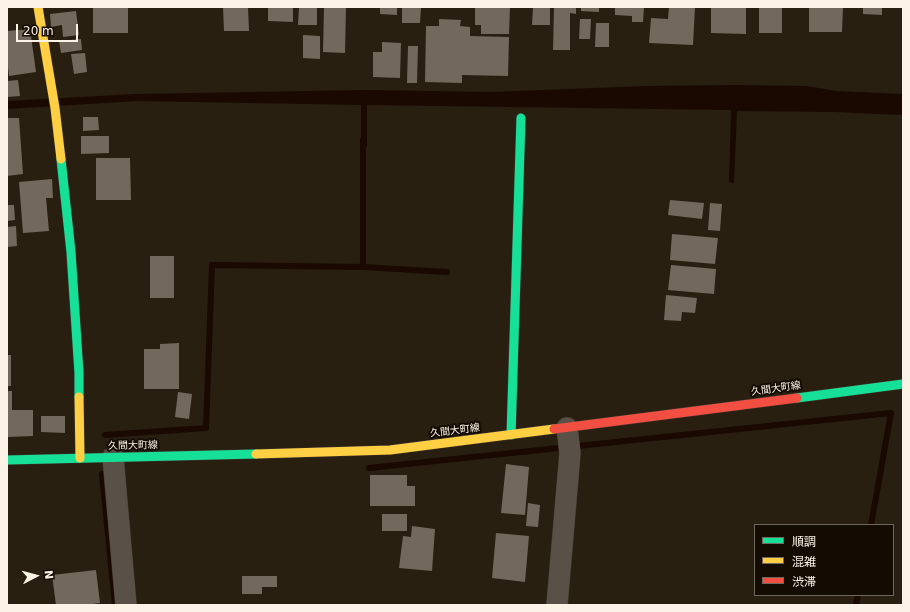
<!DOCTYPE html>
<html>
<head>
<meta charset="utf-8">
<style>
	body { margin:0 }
	#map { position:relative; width:910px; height:612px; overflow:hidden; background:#281f10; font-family:"DejaVu Sans","Noto Sans JP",sans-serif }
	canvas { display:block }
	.frame { position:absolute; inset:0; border:8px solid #fdf2e6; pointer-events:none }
	.legend { position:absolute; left:754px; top:524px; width:140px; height:72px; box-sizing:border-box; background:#140c03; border:1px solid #71685e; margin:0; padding:5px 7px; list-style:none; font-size:12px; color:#fdf2e6 }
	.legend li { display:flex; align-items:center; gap:8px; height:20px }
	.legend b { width:20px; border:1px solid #71685e }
	.north { position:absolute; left:16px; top:556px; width:40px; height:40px; -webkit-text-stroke:3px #140c03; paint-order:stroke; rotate:84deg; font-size:11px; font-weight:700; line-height:16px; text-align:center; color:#fdf2e6 }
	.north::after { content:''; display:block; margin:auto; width:14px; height:18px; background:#fdf2e6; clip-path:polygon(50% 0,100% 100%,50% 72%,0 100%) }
	.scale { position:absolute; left:16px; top:24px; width:62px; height:18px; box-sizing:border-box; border:2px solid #fdf2e6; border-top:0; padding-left:5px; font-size:12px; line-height:14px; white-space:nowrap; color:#fdf2e6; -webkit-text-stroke:3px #140c03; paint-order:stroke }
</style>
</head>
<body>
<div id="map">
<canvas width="910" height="612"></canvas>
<div class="frame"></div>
<ul class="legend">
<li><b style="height:5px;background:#16e098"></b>順調</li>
<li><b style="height:5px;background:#ffcf43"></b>混雑</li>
<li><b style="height:5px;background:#f24e42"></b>渋滞</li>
</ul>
<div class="north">N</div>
<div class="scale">20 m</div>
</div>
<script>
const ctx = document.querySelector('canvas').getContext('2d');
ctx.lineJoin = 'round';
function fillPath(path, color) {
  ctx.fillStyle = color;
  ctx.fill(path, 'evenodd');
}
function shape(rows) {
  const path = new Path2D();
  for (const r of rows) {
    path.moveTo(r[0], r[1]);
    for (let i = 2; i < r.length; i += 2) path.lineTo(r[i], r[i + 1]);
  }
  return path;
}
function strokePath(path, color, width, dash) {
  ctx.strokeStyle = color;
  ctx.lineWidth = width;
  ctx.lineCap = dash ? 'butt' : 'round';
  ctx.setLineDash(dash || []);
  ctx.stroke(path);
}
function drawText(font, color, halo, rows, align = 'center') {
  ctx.font = font + ' "DejaVu Sans","Noto Sans JP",sans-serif';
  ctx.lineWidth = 4;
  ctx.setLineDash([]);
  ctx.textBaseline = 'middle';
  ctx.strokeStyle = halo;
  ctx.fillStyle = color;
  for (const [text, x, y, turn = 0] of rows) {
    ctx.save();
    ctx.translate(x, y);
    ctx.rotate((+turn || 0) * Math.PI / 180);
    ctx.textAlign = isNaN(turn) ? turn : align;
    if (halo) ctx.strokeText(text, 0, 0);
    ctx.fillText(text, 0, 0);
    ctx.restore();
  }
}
fillPath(shape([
	[736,85,807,86,836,91,903,94,903,115,835,112,737,111,734,183,729,182,731,110,367,105,367,147,361,148,361,105,137,101,7,109,7,101,136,94,366,90,490,92,646,86]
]), '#190901');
strokePath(shape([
	[363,267,447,272],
	[105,435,206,428,212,265,363,267,363,140],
	[369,468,891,413,871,525],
	[102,474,115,605],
	[856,605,858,595]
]), '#190901', 6);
fillPath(shape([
	[93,7,128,7,128,33,93,33],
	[223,7,248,7,249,31,224,31],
	[268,7,293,7,293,22,268,21],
	[299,7,317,7,317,25,298,25],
	[324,7,346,7,345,53,323,52],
	[380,7,397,7,397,15,380,14],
	[402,7,421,7,420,23,402,23],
	[475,7,510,7,509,34,481,34,481,25,475,25],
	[533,7,550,7,550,25,532,25],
	[554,7,576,7,576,14,570,13,570,50,553,50],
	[581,7,599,7,599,12,581,11],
	[615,7,644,7,643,22,632,22,632,16,615,15],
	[669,7,695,7,693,45,649,43,651,18,668,19],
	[711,7,746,7,746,34,711,33],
	[759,7,782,7,782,33,759,33],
	[809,7,843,7,842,32,809,32],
	[863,7,882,7,882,15,863,14],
	[76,11,79,35,63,37,62,25,51,27,50,14],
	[439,19,461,20,460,26,470,27,470,36,509,37,508,76,462,75,462,83,425,82,426,26,439,26],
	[580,19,591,19,590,39,579,39],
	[596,23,609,23,609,47,595,47],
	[30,29,36,72,9,76,7,57,7,31],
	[303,35,320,36,320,59,303,58],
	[81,39,82,50,61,53,59,41],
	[382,42,401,43,400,78,373,77,373,52,382,52],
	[408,46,418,46,417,83,407,83],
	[85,53,87,72,74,74,71,54],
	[18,80,20,96,7,97,7,81],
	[83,117,98,117,99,130,83,131],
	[7,118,19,118,23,174,7,176],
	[81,136,109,136,109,153,81,154],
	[96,158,130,158,131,200,96,200],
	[52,179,53,198,46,198,49,231,23,233,19,182],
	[670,200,704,203,702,219,668,215],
	[710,203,722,204,720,231,708,230],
	[7,205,14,205,15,220,7,221],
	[16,226,17,246,7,247,7,227],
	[672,234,718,238,715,264,670,260],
	[150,256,174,256,174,298,150,298],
	[671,265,716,269,714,294,668,290],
	[666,295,697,298,695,313,682,312,681,321,664,320],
	[179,343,179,389,144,389,144,349,160,349,160,344],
	[7,355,11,355,11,386,7,386],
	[7,391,12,391,12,410,33,410,33,436,7,437],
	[178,392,192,394,189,419,175,417],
	[41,416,65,416,65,433,41,432],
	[506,464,529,467,525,515,501,513],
	[370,475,407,475,407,486,415,486,415,506,370,506],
	[528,503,540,505,538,527,526,526],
	[382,514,407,514,407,531,382,531],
	[412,526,435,529,432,571,399,568,403,536,411,537],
	[496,533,529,536,525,582,492,578],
	[96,570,100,603,85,605,56,605,52,575],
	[242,576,277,576,277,587,262,587,262,594,242,594]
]), '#72695c');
const street = shape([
	[113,457,126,605],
	[557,605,570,453,567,428]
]);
const fast = shape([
	[61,159,71,252,79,373,79,397],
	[797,398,903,384],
	[511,435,521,118],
	[7,460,256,454]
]);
const slow = shape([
	[38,7,55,108,61,159],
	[79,397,80,458],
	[256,454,390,450,554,429]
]);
const jam = shape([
	[554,429,797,398]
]);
strokePath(street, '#40382f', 22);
strokePath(fast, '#40382f', 10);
strokePath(slow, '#40382f', 10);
strokePath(jam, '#40382f', 10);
strokePath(street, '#595147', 21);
strokePath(fast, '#16e098', 9);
strokePath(slow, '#ffcf43', 9);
strokePath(jam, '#f24e42', 9);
drawText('10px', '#fdf2e6', '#140c03', [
	["久間大町線",776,389,-8],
	["久間大町線",455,431,-7],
	["久間大町線",133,446,-1]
]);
</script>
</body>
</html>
